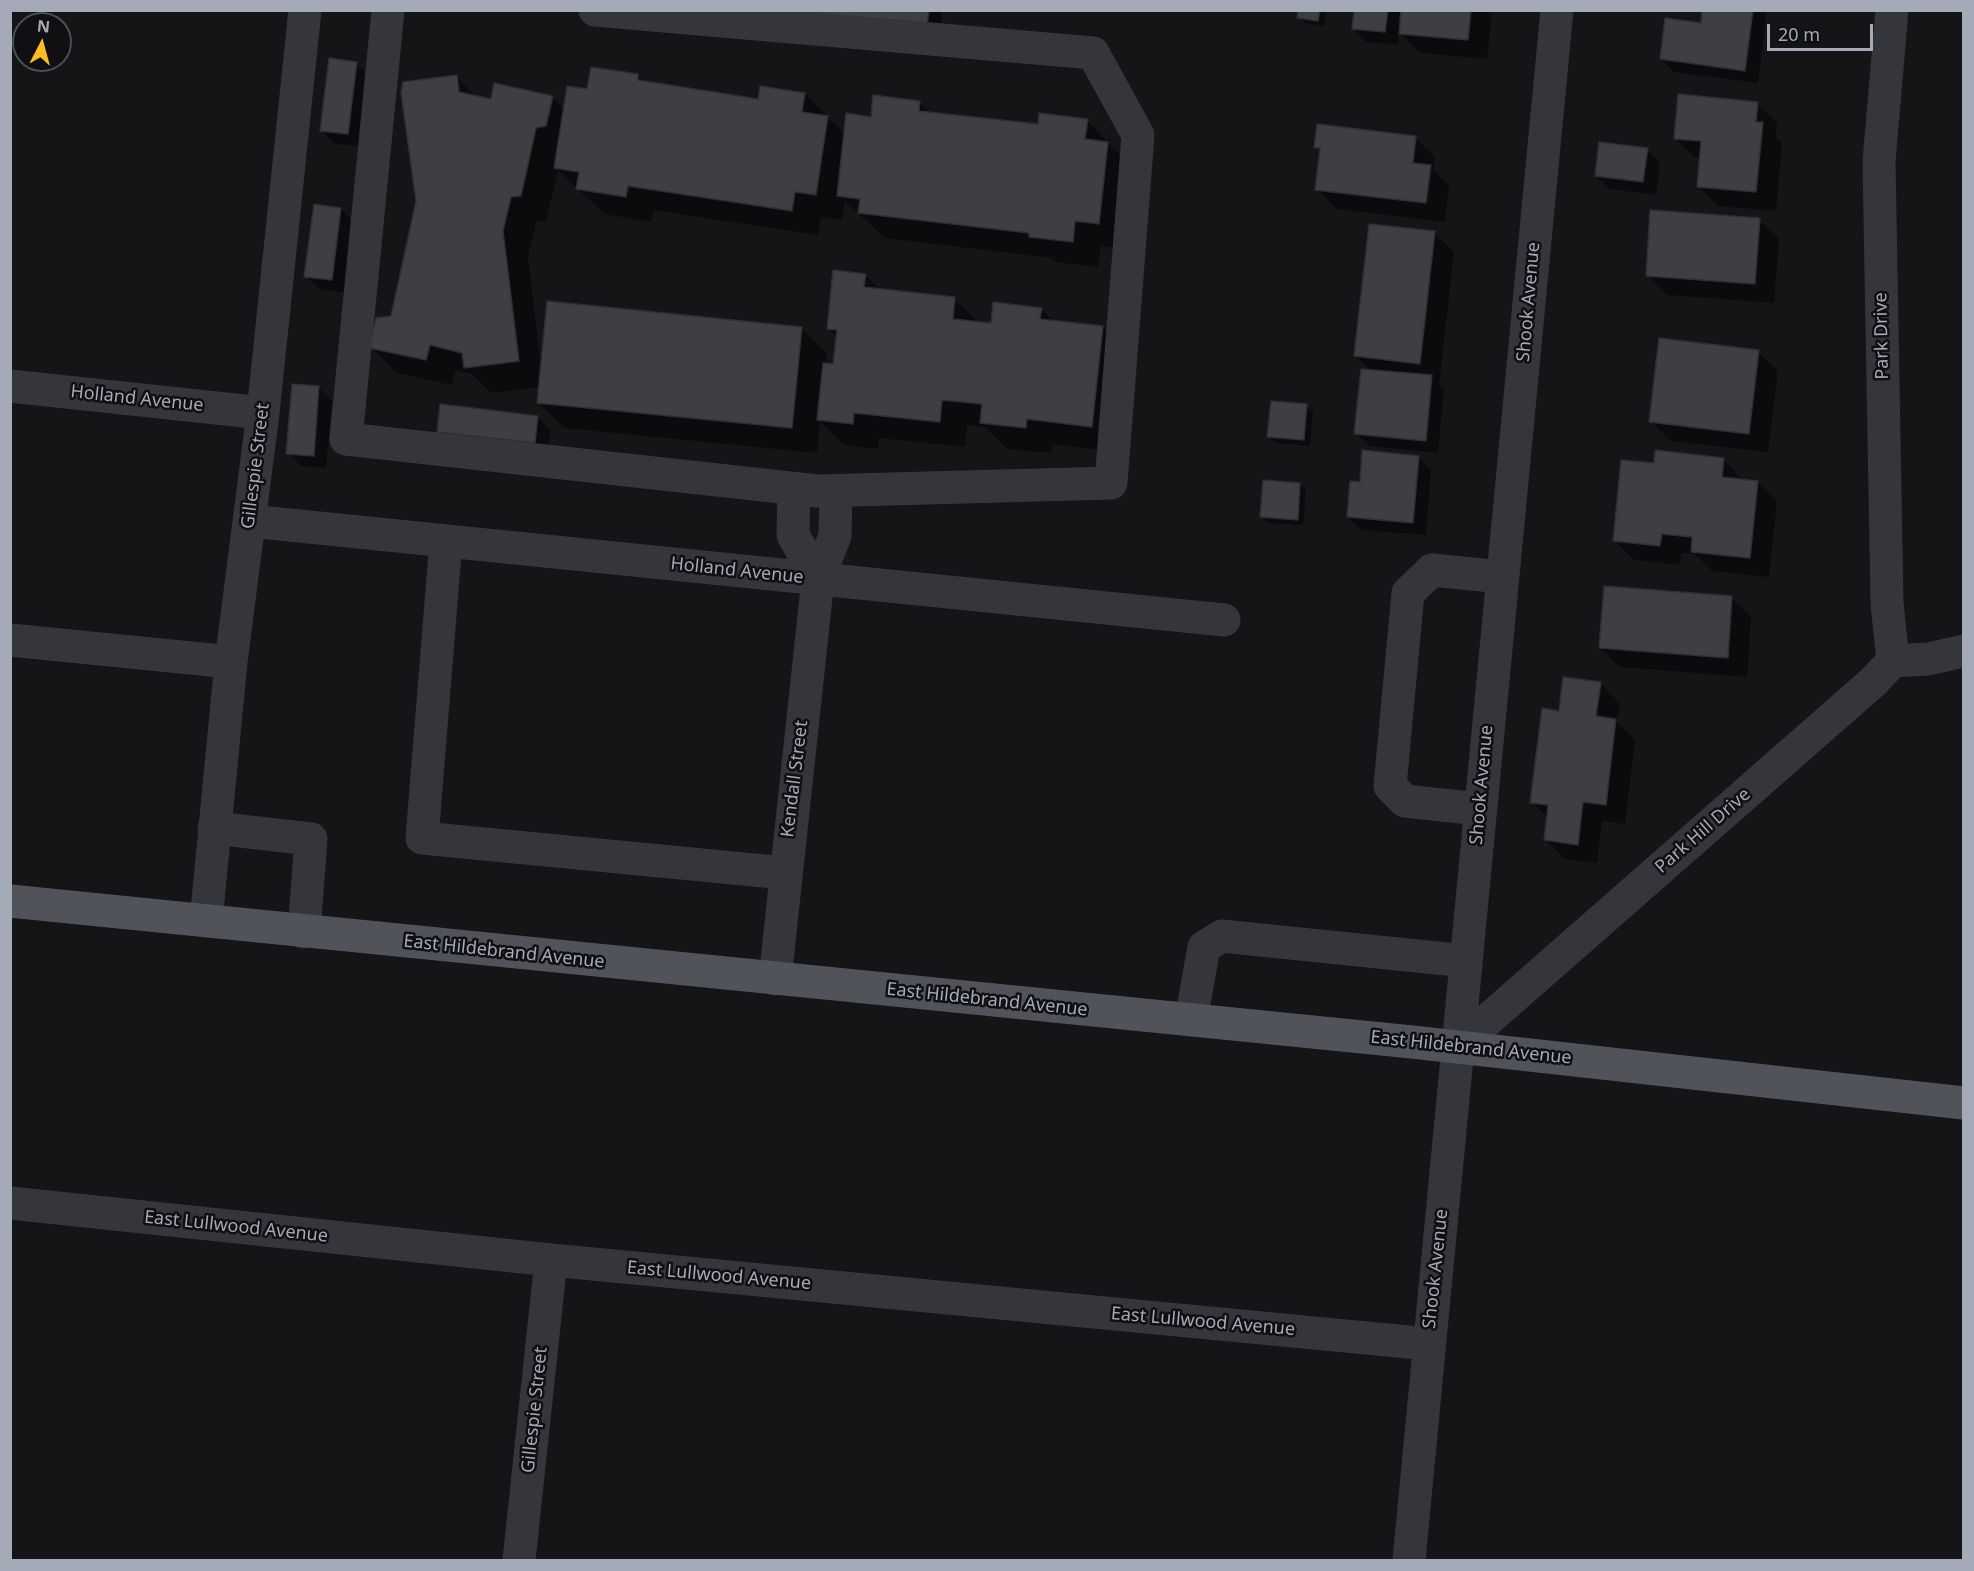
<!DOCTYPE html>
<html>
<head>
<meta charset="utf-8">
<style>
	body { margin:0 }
	#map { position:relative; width:1974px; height:1571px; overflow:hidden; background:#151417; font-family:"Noto Sans",sans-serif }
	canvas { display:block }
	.frame { position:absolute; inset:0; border:12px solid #a5aab8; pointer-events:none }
	.north { position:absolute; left:12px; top:12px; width:60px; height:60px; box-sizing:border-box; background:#100f12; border:2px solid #4c4d54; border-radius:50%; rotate:6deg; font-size:16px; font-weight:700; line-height:24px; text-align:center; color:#a5aab8 }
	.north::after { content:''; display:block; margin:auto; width:21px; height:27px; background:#ffbb24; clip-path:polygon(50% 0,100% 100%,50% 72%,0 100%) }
	.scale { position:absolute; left:1767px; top:24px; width:106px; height:27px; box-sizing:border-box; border:3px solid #a5aab8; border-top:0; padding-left:8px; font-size:18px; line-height:21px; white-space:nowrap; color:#a5aab8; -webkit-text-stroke:4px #100f12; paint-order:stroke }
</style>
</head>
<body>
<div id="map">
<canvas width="1974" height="1571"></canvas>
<div class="frame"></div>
<div class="north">N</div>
<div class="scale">20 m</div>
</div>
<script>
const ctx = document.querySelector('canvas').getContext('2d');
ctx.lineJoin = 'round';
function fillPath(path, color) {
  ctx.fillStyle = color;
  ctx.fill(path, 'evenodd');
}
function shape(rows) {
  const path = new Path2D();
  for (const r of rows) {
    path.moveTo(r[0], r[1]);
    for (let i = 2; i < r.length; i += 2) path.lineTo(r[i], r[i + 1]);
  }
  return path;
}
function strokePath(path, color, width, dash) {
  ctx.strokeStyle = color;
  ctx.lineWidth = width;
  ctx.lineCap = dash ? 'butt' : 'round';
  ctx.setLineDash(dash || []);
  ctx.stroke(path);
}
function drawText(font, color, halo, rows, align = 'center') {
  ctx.font = font + ' "Noto Sans",sans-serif';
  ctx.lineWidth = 5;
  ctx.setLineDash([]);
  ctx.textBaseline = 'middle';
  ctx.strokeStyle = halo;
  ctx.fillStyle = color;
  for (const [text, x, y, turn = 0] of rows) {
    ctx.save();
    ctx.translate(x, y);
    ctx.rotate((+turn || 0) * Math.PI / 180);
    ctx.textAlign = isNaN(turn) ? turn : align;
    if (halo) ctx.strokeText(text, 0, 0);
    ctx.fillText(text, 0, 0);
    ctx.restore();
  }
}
fillPath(shape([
	[785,10,939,10,942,14,940,38],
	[1300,10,1327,10,1324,26,1305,23,1299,17],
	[1355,10,1492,10,1487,59,1420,53,1399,32,1398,44,1366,42,1353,29],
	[1704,10,1767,10,1758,83,1674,72,1661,59,1702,25],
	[356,63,369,76,361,146,335,144,322,131],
	[638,76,645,83,759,100,805,94,845,134,872,118,919,102,931,114,1039,126,1087,120,1133,169,1124,249,1101,246,1098,267,1056,262,1051,258,885,238,845,201,842,220,821,217,818,235,653,210,652,222,604,214,558,170,546,221,536,222,528,257,541,365,801,328,827,354,826,365,834,366,837,337,828,328,866,275,881,290,954,299,979,323,993,325,1041,309,1054,322,1103,327,1128,353,1117,452,1053,444,1051,453,1007,449,985,427,967,425,965,447,879,438,878,449,844,445,820,421,817,453,564,428,539,402,540,387,491,393,472,374,455,370,452,385,397,373,371,347,392,317,457,77,477,98,492,101,552,97,565,110,589,91],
	[1757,104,1777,123,1776,137,1782,143,1776,211,1718,206,1699,186,1701,158,1695,158,1675,138],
	[1415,138,1435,157,1433,170,1449,186,1445,222,1336,209,1317,189,1321,153,1315,147],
	[1647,150,1660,163,1656,195,1609,189,1596,176],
	[341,209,354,222,345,293,319,289,306,276],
	[1759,220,1779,239,1774,303,1667,295,1648,275],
	[1434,233,1454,252,1439,385,1444,390,1438,453,1369,446,1356,433,1371,371,1356,356],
	[1758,352,1778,371,1768,452,1670,441,1651,421],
	[319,388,332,401,326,468,301,466,288,453],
	[1306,406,1313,412,1310,446,1275,443,1269,436],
	[537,417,550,430,548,455,451,444,438,431],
	[1418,457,1431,470,1426,535,1361,530,1348,517,1361,484],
	[1724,460,1743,481,1758,482,1777,502,1769,577,1712,571,1695,554,1681,553,1680,565,1634,560,1614,540,1655,465],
	[1300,484,1306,490,1303,525,1268,523,1262,516],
	[1731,598,1751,617,1747,677,1620,667,1600,648],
	[1600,683,1620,703,1617,722,1635,740,1625,824,1602,821,1597,863,1565,859,1545,840,1548,818,1532,802,1560,712]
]), '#0007');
const building = shape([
	[788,10,929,10,927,26,788,10],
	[1298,10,1320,10,1318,21,1297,18,1298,10],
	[1354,10,1388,10,1385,32,1352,29,1354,10],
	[1401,10,1471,10,1468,40,1399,34,1401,10],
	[1702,10,1753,10,1745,71,1660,59,1665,18,1701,23,1702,10],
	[329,58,357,62,348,134,320,131,329,58],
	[591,67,638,74,638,80,758,99,760,86,805,93,802,112,828,116,816,195,795,192,792,211,628,186,626,197,576,189,579,172,554,168,567,86,587,89,591,67],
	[457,75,459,92,491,99,494,83,553,96,546,126,536,128,521,196,511,197,503,231,519,361,464,368,462,353,430,345,426,360,369,348,376,318,391,316,416,201,401,93,403,82,457,75],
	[1678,94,1758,102,1756,122,1763,122,1756,192,1697,187,1701,141,1674,139,1678,94],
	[873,95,920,101,919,111,1038,124,1039,113,1088,119,1085,139,1108,142,1099,224,1075,221,1073,242,1029,237,1029,233,858,213,860,199,837,196,846,113,871,117,873,95],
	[1317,124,1416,136,1413,163,1431,165,1426,203,1315,190,1320,148,1314,148,1317,124],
	[1599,142,1648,148,1643,182,1595,176,1599,142],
	[314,204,341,208,332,280,304,277,314,204],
	[1650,210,1760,218,1755,284,1646,276,1650,210],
	[1369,224,1435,231,1420,364,1354,356,1369,224],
	[833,270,866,274,864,287,955,297,953,319,991,323,993,302,1042,308,1040,319,1103,326,1092,427,1027,419,1026,428,980,423,982,404,942,400,940,422,854,413,853,424,817,420,823,363,833,364,837,330,827,329,833,270],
	[547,301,802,327,792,428,537,403,547,301],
	[1659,338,1759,350,1749,434,1649,422,1659,338],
	[1361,369,1432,375,1426,441,1354,434,1361,369],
	[292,384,319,386,314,456,286,454,292,384],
	[1271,401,1307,404,1304,440,1267,437,1271,401],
	[440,404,538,416,535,443,437,432,440,404],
	[1362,450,1419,456,1413,523,1347,517,1350,481,1360,482,1362,450],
	[1655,450,1724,458,1722,477,1758,481,1750,558,1691,552,1692,537,1662,534,1660,546,1613,541,1621,460,1654,463,1655,450],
	[1263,480,1300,483,1298,520,1260,517,1263,480],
	[1604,586,1732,596,1728,658,1599,648,1604,586],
	[1563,677,1601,682,1596,716,1616,719,1606,805,1583,802,1578,845,1544,840,1548,805,1530,803,1542,708,1559,711,1563,677]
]);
fillPath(building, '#3e3f44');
strokePath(building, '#2e2e33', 1.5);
strokePath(shape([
	[388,10,346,439,817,491,1111,483,1138,135,1093,53,595,10],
	[1892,10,1879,161,1887,603,1893,661],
	[10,386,263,413],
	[794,489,793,535,818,579],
	[250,521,1224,620],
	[446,541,422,838,785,873],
	[10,640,231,662],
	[1479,809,1405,801,1390,786,1408,593,1432,570,1502,577],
	[214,828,311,839,304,932],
	[206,921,231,662,263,413,305,10],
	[775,979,818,579,835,536,836,491],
	[1191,1020,1204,947,1222,936,1466,961],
	[1458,1046,1873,682,1893,661,1928,659,1964,651],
	[10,1203,551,1260,1429,1344],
	[519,1560,551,1260],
	[1409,1560,1557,10]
]), '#35363c', 33);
strokePath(shape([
	[10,901,1412,1042,1964,1103]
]), '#51535b', 33);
drawText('18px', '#a5aab8', '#100f12', [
	["Shook Avenue",1529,302,-85],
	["Park Drive",1882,336,-91],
	["Holland Avenue",137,399,6],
	["Gillespie Street",256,466,-83],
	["Holland Avenue",737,571,6],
	["Kendall Street",795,779,-83],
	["Shook Avenue",1482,785,-85],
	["Park Hill Drive",1703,831,-41],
	["East Hildebrand Avenue",504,952,6],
	["East Hildebrand Avenue",987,1000,6],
	["East Hildebrand Avenue",1471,1048,6],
	["East Lullwood Avenue",236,1227,6],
	["Shook Avenue",1436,1269,-84],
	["East Lullwood Avenue",719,1276,5],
	["East Lullwood Avenue",1203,1322,5],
	["Gillespie Street",535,1410,-84]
]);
</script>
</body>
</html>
